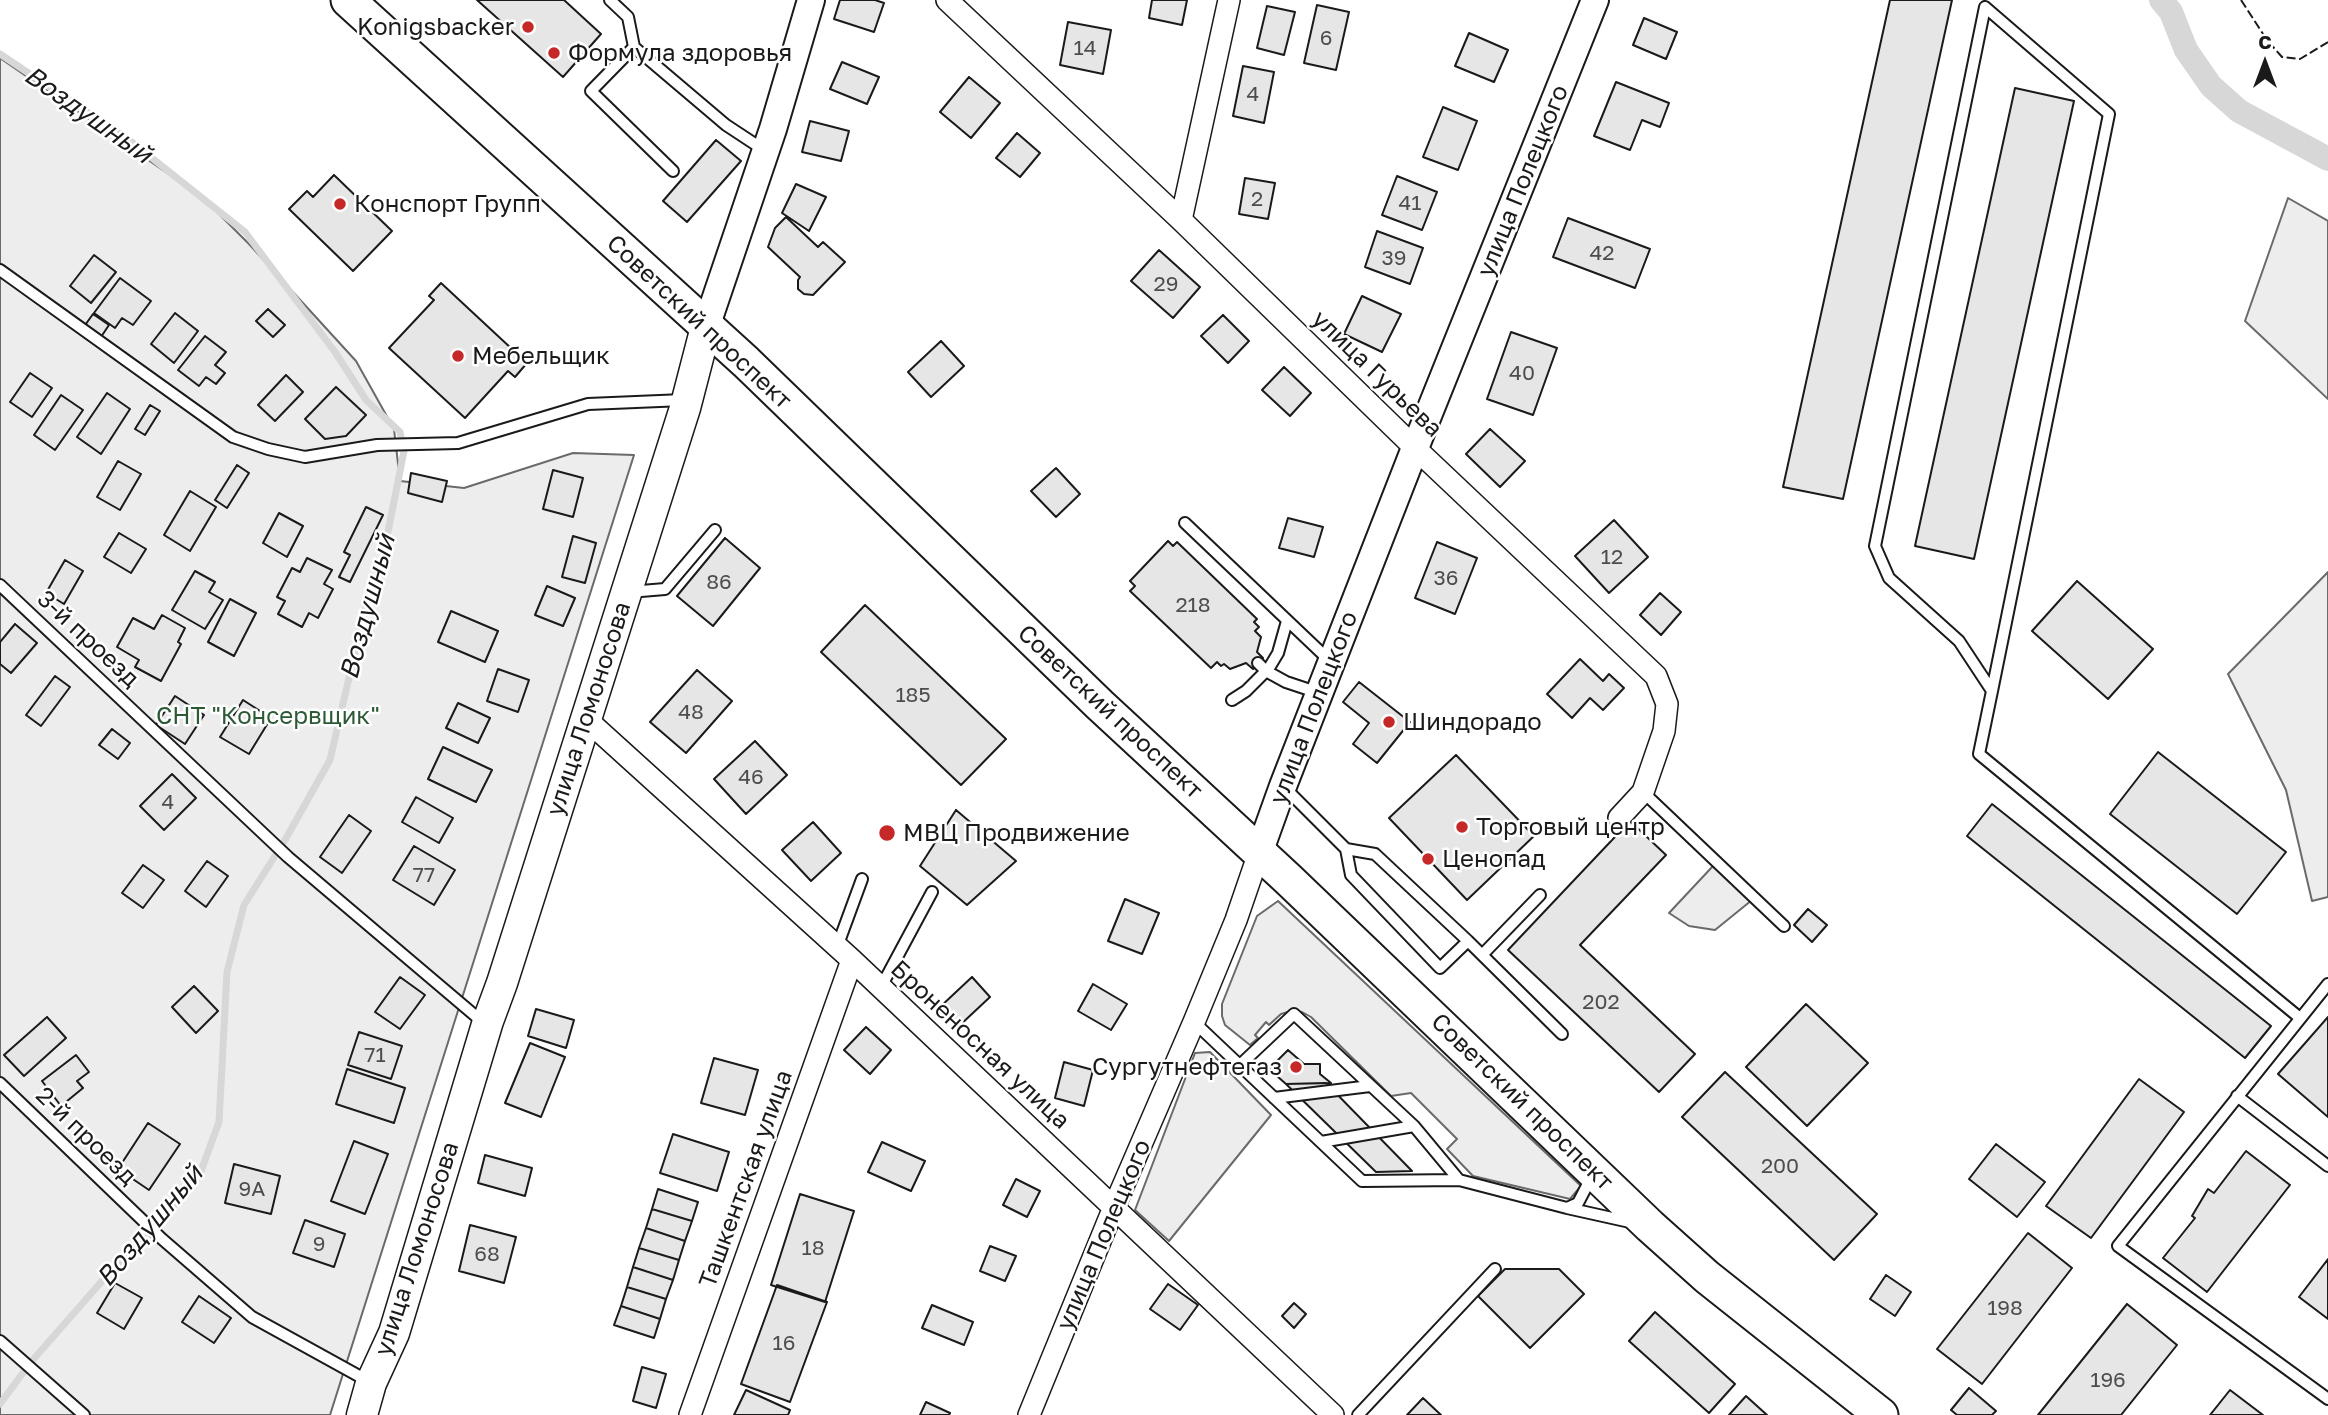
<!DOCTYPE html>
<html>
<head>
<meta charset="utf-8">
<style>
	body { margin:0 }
	#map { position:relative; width:2328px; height:1415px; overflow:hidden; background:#fff; font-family:"Golos Text",sans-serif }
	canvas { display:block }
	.north { position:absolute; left:2230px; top:28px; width:70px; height:70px; -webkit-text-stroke:5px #fff; paint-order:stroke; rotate:0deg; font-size:19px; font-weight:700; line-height:28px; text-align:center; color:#1a1a1a }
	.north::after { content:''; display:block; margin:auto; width:24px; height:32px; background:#1a1a1a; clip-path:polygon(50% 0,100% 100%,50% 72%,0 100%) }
</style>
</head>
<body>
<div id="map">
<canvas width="2328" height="1415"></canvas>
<div class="north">С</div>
</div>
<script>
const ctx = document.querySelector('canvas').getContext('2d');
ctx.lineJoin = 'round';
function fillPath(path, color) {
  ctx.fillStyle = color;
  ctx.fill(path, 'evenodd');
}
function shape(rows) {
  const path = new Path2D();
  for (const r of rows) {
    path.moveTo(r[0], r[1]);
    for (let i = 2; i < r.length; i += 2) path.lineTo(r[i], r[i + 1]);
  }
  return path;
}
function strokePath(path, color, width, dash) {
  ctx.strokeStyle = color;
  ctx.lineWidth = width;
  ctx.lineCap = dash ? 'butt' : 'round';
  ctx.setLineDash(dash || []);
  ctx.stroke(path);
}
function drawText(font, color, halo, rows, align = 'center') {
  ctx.font = font + ' "Golos Text",sans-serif';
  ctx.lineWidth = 5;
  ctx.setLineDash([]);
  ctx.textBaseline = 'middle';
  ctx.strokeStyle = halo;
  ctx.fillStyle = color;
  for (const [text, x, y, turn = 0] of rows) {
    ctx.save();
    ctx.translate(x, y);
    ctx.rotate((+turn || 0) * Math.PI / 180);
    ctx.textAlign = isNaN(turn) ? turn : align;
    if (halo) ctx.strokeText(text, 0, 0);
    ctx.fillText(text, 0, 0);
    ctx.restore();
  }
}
const green = shape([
	[0,58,202,197,249,244,356,361,394,429,400,481,464,488,573,453,634,455,330,1415,0,1415,0,58],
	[2288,198,2328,221,2328,399,2245,321,2288,198],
	[2328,572,2328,897,2312,901,2286,790,2228,674,2328,572],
	[1713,866,1752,900,1715,930,1689,926,1669,913,1713,866],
	[1278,901,1581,1186,1570,1199,1473,1176,1447,1149,1457,1139,1411,1093,1391,1096,1311,1017,1302,1012,1291,1011,1281,1014,1269,1025,1266,1022,1255,1035,1258,1038,1250,1045,1225,1025,1222,1016,1222,1004,1257,916,1278,901],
	[1210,1052,1271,1115,1169,1241,1135,1210,1195,1053,1210,1052]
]);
fillPath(green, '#ededed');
strokePath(green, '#6a6a6a', 2);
strokePath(shape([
	[0,54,133,143,245,232,335,352,366,400,400,432,404,451,382,562,363,617,330,760,285,840,244,905,227,972,219,1122,201,1171,162,1220,117,1264,31,1362,0,1404]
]), '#d7d7d7', 7);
strokePath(shape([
	[2161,0,2171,12,2186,50,2211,86,2239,111,2328,159]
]), '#d7d7d7', 24);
const building = shape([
	[477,0,564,0,601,34,563,77,477,0],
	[840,0,875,0,884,3,874,32,834,19,840,0],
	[1152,0,1187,0,1182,25,1149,18,1152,0],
	[1890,0,1952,0,1843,499,1783,487,1890,0],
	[1317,5,1349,12,1336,70,1304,63,1317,5],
	[1267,6,1295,12,1284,55,1257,48,1267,6],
	[1644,18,1677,32,1666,59,1633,45,1644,18],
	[1068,22,1111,30,1103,74,1060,65,1068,22],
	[1469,33,1508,50,1494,82,1455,66,1469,33],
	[842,62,879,77,867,104,830,89,842,62],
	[1243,66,1274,72,1264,123,1233,116,1243,66],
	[969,77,1000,103,971,138,940,112,969,77],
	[1616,82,1669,103,1660,127,1642,120,1630,150,1594,136,1616,82],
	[2015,88,2074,101,1974,559,1915,546,2015,88],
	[1443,107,1477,121,1458,170,1423,157,1443,107],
	[810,121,849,131,841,161,802,152,810,121],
	[1017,133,1040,153,1020,177,996,158,1017,133],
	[716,140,741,161,687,222,663,201,716,140],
	[334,175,392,231,353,271,289,209,307,191,313,197,334,175],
	[1397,176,1437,192,1422,230,1382,215,1397,176],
	[1245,178,1275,183,1268,219,1239,214,1245,178],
	[796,184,826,197,809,231,782,213,796,184],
	[786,217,818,247,823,242,845,262,813,295,804,294,798,289,798,280,800,277,768,247,775,228,786,217],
	[1568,218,1650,249,1635,288,1553,257,1568,218],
	[1377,231,1423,248,1410,284,1365,267,1377,231],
	[1159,250,1200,287,1173,318,1131,281,1159,250],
	[94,255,116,272,91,303,70,286,94,255],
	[120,278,151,301,133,325,122,318,115,328,94,313,120,278],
	[441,283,527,363,515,377,508,371,465,418,389,348,434,300,429,296,441,283],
	[1362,296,1401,314,1382,352,1344,334,1362,296],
	[268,309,285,325,273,337,256,321,268,309],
	[175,313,198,331,174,363,151,344,175,313],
	[93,314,109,325,99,340,83,328,93,314],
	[1223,315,1249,341,1228,363,1201,336,1223,315],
	[1511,332,1557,348,1533,415,1487,399,1511,332],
	[205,336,226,352,215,365,225,373,216,384,206,377,199,386,178,370,205,336],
	[941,341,964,366,931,397,908,372,941,341],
	[1284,367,1311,393,1290,416,1262,390,1284,367],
	[30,373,52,388,32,417,10,402,30,373],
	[286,375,303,392,275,421,258,405,286,375],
	[336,387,366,415,346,436,325,439,305,419,336,387],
	[107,393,130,409,101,454,77,437,107,393],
	[61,395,83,410,55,450,34,435,61,395],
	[150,405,160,411,145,435,135,429,150,405],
	[1490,429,1525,461,1500,487,1466,454,1490,429],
	[118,461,141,474,120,510,97,497,118,461],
	[237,465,249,473,227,508,215,500,237,465],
	[1056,468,1080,494,1056,517,1031,491,1056,468],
	[553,470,583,478,573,517,543,509,553,470],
	[411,473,447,481,442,502,408,493,411,473],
	[190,491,216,507,190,551,164,535,190,491],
	[366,507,383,515,350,582,339,577,350,555,344,552,366,507],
	[279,513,303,526,287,557,263,543,279,513],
	[1288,518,1323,527,1314,557,1279,548,1288,518],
	[1614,520,1648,557,1609,593,1575,556,1614,520],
	[119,533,146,549,131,573,104,557,119,533],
	[573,536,596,543,585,583,562,577,573,536],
	[725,538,760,568,713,626,677,596,725,538],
	[1168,541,1173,546,1177,542,1257,619,1254,622,1259,627,1255,631,1261,637,1257,652,1263,658,1253,669,1246,663,1230,669,1224,664,1221,666,1217,662,1211,668,1130,591,1135,586,1130,581,1168,541],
	[1437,542,1477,558,1455,614,1415,598,1437,542],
	[307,558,332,570,324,584,333,589,318,618,309,613,302,627,278,614,285,601,277,597,292,568,300,572,307,558],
	[65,560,83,571,64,604,46,593,65,560],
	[195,571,215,582,209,592,223,600,205,629,172,610,195,571],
	[2077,581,2153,649,2108,699,2032,631,2077,581],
	[547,586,575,598,563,626,535,615,547,586],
	[1660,593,1681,612,1661,635,1640,615,1660,593],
	[230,599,256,613,234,656,208,642,230,599],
	[865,605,1006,739,961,785,821,652,865,605],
	[451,611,498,631,485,662,438,642,451,611],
	[162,615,185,628,178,642,181,644,161,681,135,667,139,660,117,647,133,618,154,629,162,615],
	[15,624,37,643,11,673,0,664,0,642,15,624],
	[1580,659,1603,681,1609,674,1624,688,1603,710,1590,698,1572,718,1547,694,1580,659],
	[498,669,529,680,518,712,487,701,498,669],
	[697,670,732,701,686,753,650,722,697,670],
	[55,676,70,687,41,726,26,715,55,676],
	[1359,682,1410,722,1377,763,1353,744,1369,723,1343,702,1359,682],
	[175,696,204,715,185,744,156,725,175,696],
	[243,700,271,718,249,754,220,737,243,700],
	[458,703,490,718,478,743,446,728,458,703],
	[112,729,130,743,118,759,99,745,112,729],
	[755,741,787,775,746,814,714,779,755,741],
	[443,747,492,770,476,802,428,779,443,747],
	[2158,752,2286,852,2237,914,2110,814,2158,752],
	[1456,755,1534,836,1467,900,1389,818,1456,755],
	[172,774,196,798,164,830,140,806,172,774],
	[416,797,453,818,439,843,402,822,416,797],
	[1992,804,2271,1026,2245,1058,1967,836,1992,804],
	[956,810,1016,861,967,905,920,866,956,810],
	[349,815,371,831,342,873,320,857,349,815],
	[1630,821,1666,855,1580,945,1695,1054,1659,1092,1508,950,1630,821],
	[813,822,841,853,811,881,782,850,813,822],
	[414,846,455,870,434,905,393,880,414,846],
	[207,861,228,876,206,907,185,891,207,861],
	[143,865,164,880,143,908,122,893,143,865],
	[1125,899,1159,913,1142,954,1108,941,1125,899],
	[1808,909,1827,925,1812,942,1794,925,1808,909],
	[400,977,425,995,400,1029,375,1012,400,977],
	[972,977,990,997,958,1027,940,1007,972,977],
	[1093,984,1127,1004,1111,1030,1078,1011,1093,984],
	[194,986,218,1011,196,1033,172,1007,194,986],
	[1806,1004,1868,1063,1807,1126,1746,1067,1806,1004],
	[536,1009,574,1020,566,1048,528,1036,536,1009],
	[47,1017,66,1038,24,1076,4,1055,47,1017],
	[2328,1017,2328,1117,2278,1074,2328,1017],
	[866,1027,891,1050,870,1074,844,1050,866,1027],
	[359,1032,402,1046,391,1079,348,1065,359,1032],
	[530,1043,565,1057,541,1117,505,1103,530,1043],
	[1288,1050,1304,1064,1320,1064,1320,1074,1331,1083,1286,1084,1269,1069,1288,1050],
	[76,1055,89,1072,77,1081,83,1088,61,1106,42,1081,76,1055],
	[714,1058,758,1070,745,1115,701,1103,714,1058],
	[1064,1062,1093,1070,1084,1106,1055,1098,1064,1062],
	[347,1069,405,1088,394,1123,336,1104,347,1069],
	[1725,1072,1877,1214,1834,1260,1682,1117,1725,1072],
	[2139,1079,2184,1112,2091,1238,2046,1206,2139,1079],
	[1326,1083,1412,1171,1376,1172,1286,1084,1326,1083],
	[148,1123,180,1144,149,1190,118,1169,148,1123],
	[673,1134,729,1152,717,1191,660,1173,673,1134],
	[354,1141,388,1154,365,1214,331,1201,354,1141],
	[882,1142,925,1161,911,1191,868,1172,882,1142],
	[1996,1144,2045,1182,2017,1217,1969,1179,1996,1144],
	[2246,1151,2290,1185,2207,1292,2163,1258,2195,1218,2192,1216,2208,1189,2214,1193,2246,1151],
	[485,1155,532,1168,525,1196,478,1183,485,1155],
	[234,1164,280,1176,271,1214,225,1203,234,1164],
	[1016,1179,1040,1191,1027,1217,1003,1205,1016,1179],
	[658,1189,698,1202,692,1221,652,1209,658,1189],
	[800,1194,854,1211,825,1302,771,1285,800,1194],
	[652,1209,692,1221,685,1241,646,1228,652,1209],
	[305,1220,345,1234,334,1267,293,1253,305,1220],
	[470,1225,516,1237,504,1283,459,1271,470,1225],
	[646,1228,685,1241,679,1260,639,1248,646,1228],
	[2028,1233,2072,1268,1982,1384,1937,1349,2028,1233],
	[990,1246,1016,1256,1005,1281,980,1271,990,1246],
	[639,1248,679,1260,673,1280,633,1267,639,1248],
	[2328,1259,2328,1319,2299,1297,2328,1259],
	[633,1267,673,1280,666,1299,627,1287,633,1267],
	[1505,1269,1559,1269,1584,1294,1530,1348,1478,1296,1505,1269],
	[1886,1275,1911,1292,1895,1316,1870,1299,1886,1275],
	[115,1283,142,1298,124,1329,97,1313,115,1283],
	[1168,1284,1198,1305,1180,1330,1150,1309,1168,1284],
	[777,1285,827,1302,790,1402,741,1384,777,1285],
	[627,1287,666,1299,660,1319,621,1306,627,1287],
	[199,1296,231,1318,214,1343,182,1322,199,1296],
	[1294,1303,1306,1314,1294,1328,1282,1316,1294,1303],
	[2127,1304,2177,1345,2121,1415,2038,1415,2127,1304],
	[932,1305,973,1322,964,1345,922,1328,932,1305],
	[621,1306,660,1319,654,1338,614,1325,621,1306],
	[1655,1312,1735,1384,1709,1413,1629,1341,1655,1312],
	[642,1367,666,1374,656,1408,633,1401,642,1367],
	[1969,1388,1996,1411,1992,1415,1957,1415,1951,1410,1969,1388],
	[746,1390,790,1410,788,1415,734,1415,746,1390],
	[2230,1390,2263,1415,2210,1415,2230,1390],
	[1746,1396,1767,1415,1729,1415,1746,1396],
	[1423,1398,1441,1415,1407,1415,1423,1398],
	[926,1402,950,1413,949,1415,920,1415,926,1402]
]);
fillPath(building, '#e6e6e6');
strokePath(building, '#1a1a1a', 2);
const service = shape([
	[610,0,628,17,634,47],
	[673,171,591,91,634,47,726,125,764,150],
	[0,270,233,437,268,449,305,457,377,445,458,443,588,404,684,400],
	[1185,523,1330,661],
	[0,585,288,857,485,1024],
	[629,592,665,589,715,530],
	[1258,663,1266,671,1286,682,1319,693],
	[1992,691,1959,641,1889,578,1875,546,1985,7,2109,114,1992,691,1979,754,2300,1018],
	[1232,700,1246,691,1269,668,1278,653,1287,621],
	[1284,787,1346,849,1351,875,1440,968,1468,941,1375,854,1346,849],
	[1643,792,1784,926],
	[1468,941,1562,1034],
	[837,947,862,879],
	[1482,955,1540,895],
	[2328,984,2118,1246,2328,1399],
	[881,987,932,892],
	[1194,1022,1362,1181,1459,1180,1567,1208,1630,1222],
	[1240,1065,1294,1014,1414,1126,1459,1180],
	[0,1083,162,1239,252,1317,368,1381],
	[2237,1096,2328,1166],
	[1274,1098,1370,1086],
	[1321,1142,1414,1126],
	[1567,1208,1578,1203,1592,1176],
	[0,1341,84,1415],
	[1358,1415,1495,1269]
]);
const minor = shape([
	[947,0,1181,220,1415,448,1656,676,1667,704,1664,731,1643,792,1619,818],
	[1181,220,1229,0],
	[586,719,852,960,1333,1415],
	[690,1415,852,960],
	[1029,1415,1114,1207,1194,1022,1236,920,1259,853]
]);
const tertiary = shape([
	[706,327,773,129,811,0],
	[1259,853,1283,786,1415,448,1595,0]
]);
const secondary = shape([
	[362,1415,371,1383,394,1333,488,1021,502,983,685,408,706,327]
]);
const primary = shape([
	[348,0,746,362,1100,705,1288,879,1650,1226,1707,1277,1881,1415]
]);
strokePath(service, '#1a1a1a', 14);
strokePath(minor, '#1a1a1a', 24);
strokePath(tertiary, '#1a1a1a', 30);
strokePath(secondary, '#1a1a1a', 33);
strokePath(primary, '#1a1a1a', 37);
strokePath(service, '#fff', 10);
strokePath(minor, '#fff', 21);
strokePath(tertiary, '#fff', 26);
strokePath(secondary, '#fff', 30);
strokePath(primary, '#fff', 33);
strokePath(shape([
	[2241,0,2267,40,2282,57,2300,59,2328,42]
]), '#1a1a1a', 2, [9, 3.5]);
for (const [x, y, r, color] of [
	[528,27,7,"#c62828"],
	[554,53,7,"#c62828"],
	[340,204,7,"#c62828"],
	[458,356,7,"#c62828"],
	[1389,722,7,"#c62828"],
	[1462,827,7,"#c62828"],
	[887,833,9,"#c62828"],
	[1428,859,7,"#c62828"],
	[1296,1067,7,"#c62828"]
]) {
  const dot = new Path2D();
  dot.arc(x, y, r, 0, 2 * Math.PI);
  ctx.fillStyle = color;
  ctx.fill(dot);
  strokePath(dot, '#fff', 2.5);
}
drawText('21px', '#4d4d4d', null, [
	["6",1326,38],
	["14",1085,48],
	["4",1253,94],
	["2",1257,199],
	["41",1410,203],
	["42",1602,253],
	["39",1394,258],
	["29",1166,284],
	["40",1522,373],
	["12",1612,557],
	["36",1446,578],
	["86",719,582],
	["218",1193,605],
	["185",913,695],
	["48",691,712],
	["46",751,777],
	["4",168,802],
	["77",424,875],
	["202",1601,1002],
	["71",375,1055],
	["200",1780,1166],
	["9А",252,1189],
	["9",319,1244],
	["18",813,1248],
	["68",487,1254],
	["198",2005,1308],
	["16",784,1343],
	["196",2108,1380]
]);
drawText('24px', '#1a1a1a', '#fff', [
	["Konigsbacker",514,27,"right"],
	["Формула здоровья",568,53],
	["Конспорт Групп",354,204],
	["Мебельщик",472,356],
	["Шиндорадо",1403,722],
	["Торговый центр",1476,827],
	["МВЦ Продвижение",903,833],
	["Ценопад",1442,859],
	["Сургутнефтегаз",1282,1067,"right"]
], 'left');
drawText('24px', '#1a1a1a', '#fff', [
	["улица Полецкого",1523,181,-68],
	["Советский проспект",699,322,43],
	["улица Гурьева",1377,374,44],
	["3-й проезд",88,639,43],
	["улица Полецкого",1314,708,-69],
	["улица Ломоносова",589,709,-72],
	["Советский проспект",1110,712,43],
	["Броненосная улица",980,1045,43],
	["Советский проспект",1522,1102,44],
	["2-й проезд",86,1136,44],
	["Ташкентская улица",746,1179,-70],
	["улица Полецкого",1104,1235,-67],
	["улица Ломоносова",417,1249,-72]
]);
drawText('24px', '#2b5a34', '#fff', [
	["СНТ \"Консервщик\"",268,716]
]);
drawText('italic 26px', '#1a1a1a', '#fff', [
	["Воздушный",88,115,35],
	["Воздушный",368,607,-75],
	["Воздушный",150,1226,-50]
]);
</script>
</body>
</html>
